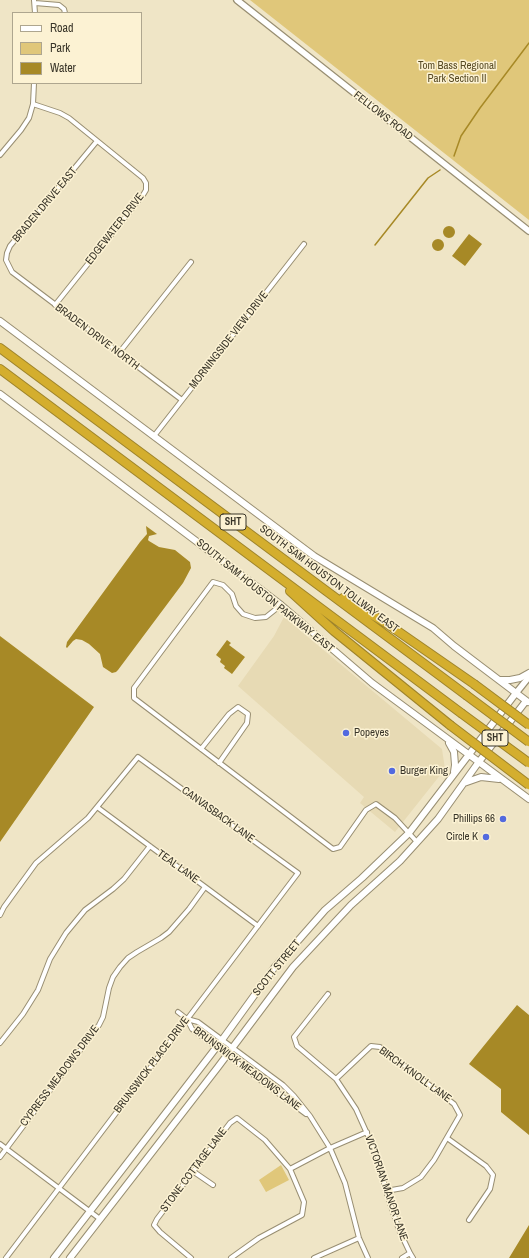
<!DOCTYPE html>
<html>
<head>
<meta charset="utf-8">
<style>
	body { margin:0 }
	#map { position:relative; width:529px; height:1258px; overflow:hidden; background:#efe5c6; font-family:"Archivo Narrow",sans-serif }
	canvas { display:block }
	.legend { position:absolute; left:12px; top:12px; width:130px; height:72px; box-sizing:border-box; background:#fcf2d3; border:1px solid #aea68f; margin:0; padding:5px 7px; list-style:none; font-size:12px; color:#393529 }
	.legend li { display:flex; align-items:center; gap:8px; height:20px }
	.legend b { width:20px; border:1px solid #aea68f }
</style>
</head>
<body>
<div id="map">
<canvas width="529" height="1258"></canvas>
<ul class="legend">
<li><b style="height:5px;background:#fff"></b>Road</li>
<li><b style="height:11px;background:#e0c77a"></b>Park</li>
<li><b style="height:11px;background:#a78926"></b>Water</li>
</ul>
</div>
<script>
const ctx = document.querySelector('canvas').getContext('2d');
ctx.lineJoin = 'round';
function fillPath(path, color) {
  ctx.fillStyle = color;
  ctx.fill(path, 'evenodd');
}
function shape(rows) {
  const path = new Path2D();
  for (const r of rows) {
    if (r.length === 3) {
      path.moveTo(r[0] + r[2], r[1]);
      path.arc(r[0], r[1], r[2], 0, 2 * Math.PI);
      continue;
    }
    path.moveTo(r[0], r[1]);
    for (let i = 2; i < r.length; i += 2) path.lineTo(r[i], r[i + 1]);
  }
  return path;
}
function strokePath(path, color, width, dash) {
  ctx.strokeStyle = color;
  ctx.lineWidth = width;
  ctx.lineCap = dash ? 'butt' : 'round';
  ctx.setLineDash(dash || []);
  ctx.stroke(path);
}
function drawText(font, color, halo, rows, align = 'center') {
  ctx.font = font + ' "Archivo Narrow",sans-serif';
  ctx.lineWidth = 3;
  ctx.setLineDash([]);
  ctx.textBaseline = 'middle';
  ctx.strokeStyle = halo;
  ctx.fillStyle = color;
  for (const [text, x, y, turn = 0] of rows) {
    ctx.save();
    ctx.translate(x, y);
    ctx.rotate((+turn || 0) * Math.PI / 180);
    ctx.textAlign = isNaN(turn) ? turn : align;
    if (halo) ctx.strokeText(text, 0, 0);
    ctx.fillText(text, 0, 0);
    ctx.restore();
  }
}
fillPath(shape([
	[284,617,442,749,445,769,395,832,360,803,364,797,238,686,274,636]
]), '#e7dab4');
fillPath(shape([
	[250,0,529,0,529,220],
	[281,1165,289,1180,266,1192,259,1180]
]), '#e0c77a');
fillPath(shape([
	[449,232,6],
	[469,234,482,244,465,266,452,256],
	[438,245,6],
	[146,526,157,534,149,536,148,540,149,541,159,547,175,550,190,562,191,568,183,583,118,670,116,672,112,673,103,667,100,654,89,644,82,640,76,639,73,641,67,648,66,647,67,642,140,542,147,534],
	[0,636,94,707,0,842],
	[227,640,231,643,229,645,245,657,232,674,224,668,225,666,220,662,221,659,216,655],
	[517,1005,529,1015,529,1135,501,1112,501,1089,469,1064],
	[529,1225,529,1258,509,1258]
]), '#a78926');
strokePath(shape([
	[454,156,461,136,480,108,529,43],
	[375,245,428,178,440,170]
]), '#a78926', 1.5);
const minor = shape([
	[34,0,35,13],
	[35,3,59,5,64,9,65,13],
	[33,104,60,113,69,118,143,178,146,183,146,190,143,195,55,305],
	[97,141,10,246,7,253,6,260,12,272,182,400],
	[0,155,21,130,29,118,33,104,34,83],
	[119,353,191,262],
	[154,436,304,244],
	[281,605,266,617,255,618,243,614,236,606,232,594,223,585,213,582,134,688,134,698,333,849,340,847,366,810,376,804,395,818,417,842],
	[201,749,229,714,238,707,248,714,247,723,219,763],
	[97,807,258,926],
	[0,915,4,907,36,863,88,818,138,757,298,873,6,1258],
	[328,994,294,1037,297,1046,336,1079,356,1109,378,1158,386,1191,399,1230,410,1253,413,1258],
	[178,1012,187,1019,198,1022,283,1085,294,1096,310,1116,330,1148,345,1183,359,1238,368,1258],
	[187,1019,192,1029,306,1114],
	[0,1043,23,1014,38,990,50,959,66,933,85,910,113,889,124,879,150,846],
	[336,1079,371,1046,380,1047,454,1104,460,1115,434,1160,421,1177,403,1188,386,1191],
	[447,1138,486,1166,493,1175,490,1189,469,1220],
	[0,1144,100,1219],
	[0,1157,99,1025,103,1017,109,988,113,977,120,967,128,958,137,952,161,938,169,932,189,909,205,887],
	[290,1169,330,1148,367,1132],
	[194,1172,213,1185],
	[191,1258,160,1232,154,1225,157,1219,230,1123,237,1118,265,1140,290,1169,304,1202,302,1215,259,1238,231,1258],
	[314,1258,359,1238],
	[402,1258,410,1253]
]);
const tertiary = shape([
	[237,0,529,231],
	[516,693,529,677]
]);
const secondary = shape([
	[0,321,314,556,433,628,454,646,528,702],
	[0,394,248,580,281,605,372,683,529,799],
	[499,680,510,680,520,678,529,673],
	[449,743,454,752,455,765,454,772],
	[464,783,481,777,499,779],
	[54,1258,222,1040,274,968,325,910,362,878,409,833,516,693],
	[70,1258,218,1067,293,967,351,905,400,861,438,819,478,763,526,701]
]);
const motorway = shape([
	[0,348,466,695],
	[0,369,461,713],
	[290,591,334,631,450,725],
	[343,598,386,623,474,684]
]);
strokePath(minor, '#988e72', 6);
strokePath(tertiary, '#988e72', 8);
strokePath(secondary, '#988e72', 8);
strokePath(motorway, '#9e842c', 10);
strokePath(minor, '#fff', 4);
strokePath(tertiary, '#fff', 5.5);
strokePath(secondary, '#fff', 6);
strokePath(motorway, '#d4ae2e', 8);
const motorwayBridge = shape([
	[474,684,529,725],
	[466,695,529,742],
	[461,713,529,763],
	[450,725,529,785]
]);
strokePath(motorwayBridge, '#9e842c', 10, []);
strokePath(motorwayBridge, '#d4ae2e', 8);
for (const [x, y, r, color] of [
	[346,733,4,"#536adf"],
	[392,771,4,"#536adf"],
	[503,819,4,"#536adf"],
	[486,837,4,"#536adf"]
]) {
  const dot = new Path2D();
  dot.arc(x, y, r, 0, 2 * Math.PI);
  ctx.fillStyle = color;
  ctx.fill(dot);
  strokePath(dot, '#fcf2d3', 1.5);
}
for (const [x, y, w] of [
	[233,522,26],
	[495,738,26]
]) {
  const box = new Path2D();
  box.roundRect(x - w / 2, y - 8, w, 16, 3);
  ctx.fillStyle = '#fcf2d3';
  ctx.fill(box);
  strokePath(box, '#393529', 1);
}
drawText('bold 10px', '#393529', null, [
	["SHT",233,522],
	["SHT",495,738]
]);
drawText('11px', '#584b24', '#fcf2d3', [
	["Tom Bass Regional",457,66],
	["Park Section II",457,79]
]);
drawText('11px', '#393529', '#fcf2d3', [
	["FELLOWS ROAD",383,116,38],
	["BRADEN DRIVE EAST",45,205,-50],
	["EDGEWATER DRIVE",115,229,-52],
	["BRADEN DRIVE NORTH",97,337,37],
	["MORNINGSIDE VIEW DRIVE",229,340,-52],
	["SOUTH SAM HOUSTON TOLLWAY EAST",329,579,37],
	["SOUTH SAM HOUSTON PARKWAY EAST",265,596,39],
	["CANVASBACK LANE",218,815,36],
	["TEAL LANE",178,867,36],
	["SCOTT STREET",277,968,-51],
	["BRUNSWICK PLACE DRIVE",152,1065,-53],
	["BRUNSWICK MEADOWS LANE",247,1069,37],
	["BIRCH KNOLL LANE",415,1075,36],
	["CYPRESS MEADOWS DRIVE",60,1076,-53],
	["STONE COTTAGE LANE",194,1170,-53],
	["VICTORIAN MANOR LANE",386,1188,71]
]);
drawText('11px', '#393529', '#fcf2d3', [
	["Popeyes",354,733],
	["Burger King",400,771],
	["Phillips 66",495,819,"right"],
	["Circle K",478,837,"right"]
], 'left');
</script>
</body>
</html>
